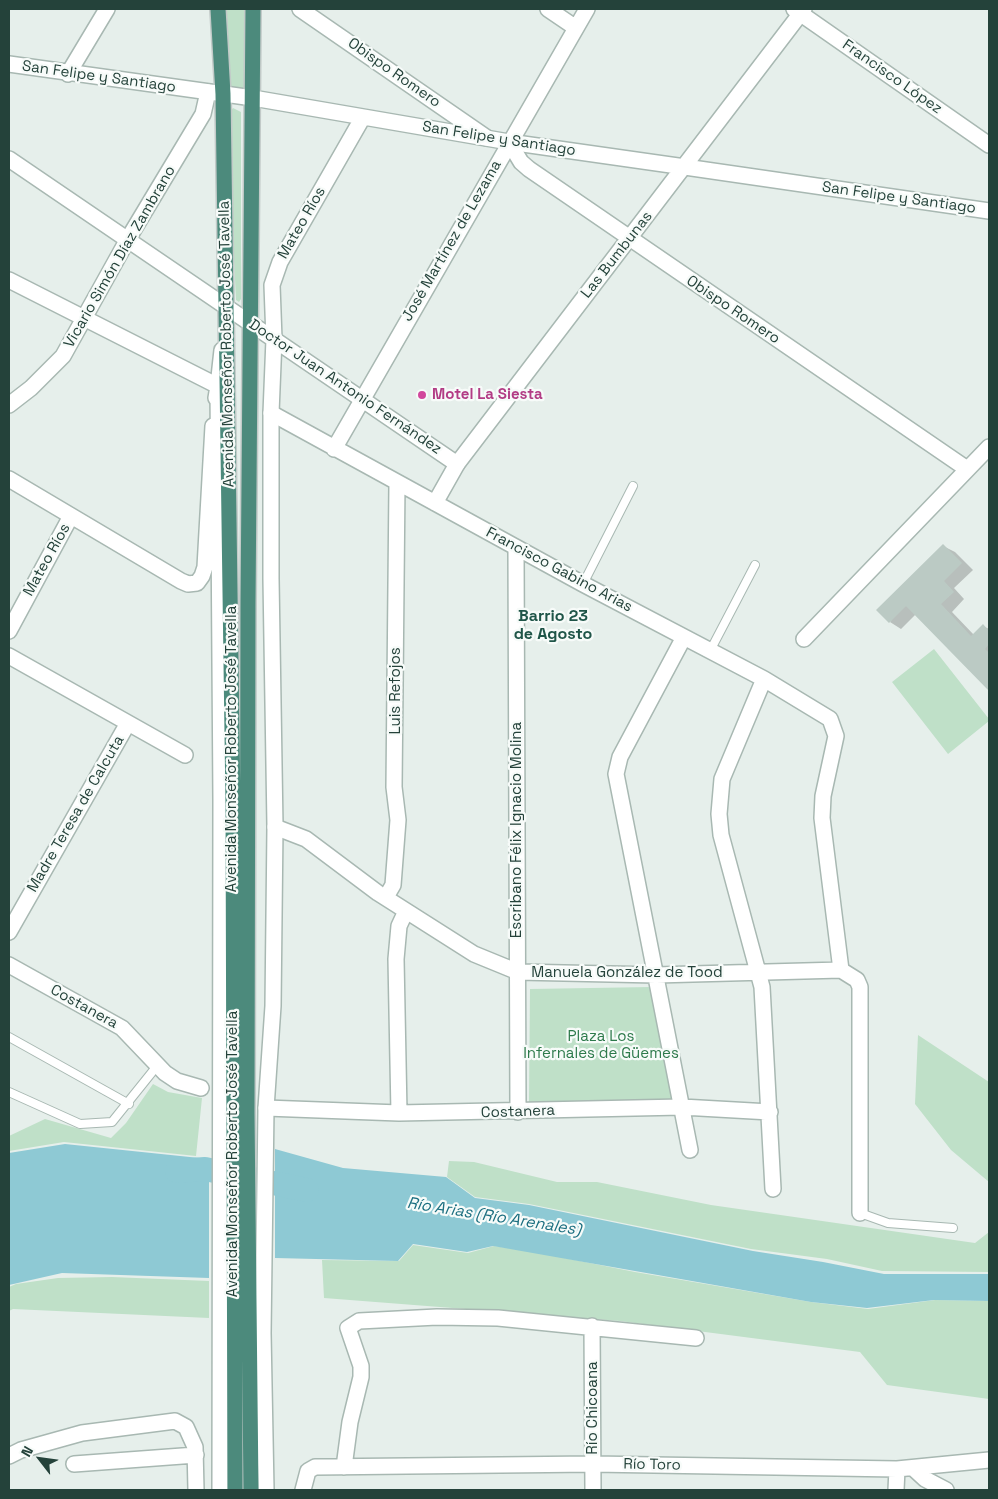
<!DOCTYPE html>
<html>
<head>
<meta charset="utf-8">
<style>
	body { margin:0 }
	#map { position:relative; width:998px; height:1499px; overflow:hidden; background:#e6efeb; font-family:"Space Grotesk",sans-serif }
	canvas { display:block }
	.frame { position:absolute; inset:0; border:10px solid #24423a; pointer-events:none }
	.north { position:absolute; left:15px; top:1434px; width:50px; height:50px; -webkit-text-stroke:4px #f7fbf9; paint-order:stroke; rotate:300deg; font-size:14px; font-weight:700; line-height:20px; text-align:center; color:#24423a }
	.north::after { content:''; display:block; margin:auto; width:18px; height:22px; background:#24423a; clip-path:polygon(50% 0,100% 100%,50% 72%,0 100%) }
</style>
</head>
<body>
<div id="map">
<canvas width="998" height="1499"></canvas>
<div class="frame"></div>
<div class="north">N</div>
</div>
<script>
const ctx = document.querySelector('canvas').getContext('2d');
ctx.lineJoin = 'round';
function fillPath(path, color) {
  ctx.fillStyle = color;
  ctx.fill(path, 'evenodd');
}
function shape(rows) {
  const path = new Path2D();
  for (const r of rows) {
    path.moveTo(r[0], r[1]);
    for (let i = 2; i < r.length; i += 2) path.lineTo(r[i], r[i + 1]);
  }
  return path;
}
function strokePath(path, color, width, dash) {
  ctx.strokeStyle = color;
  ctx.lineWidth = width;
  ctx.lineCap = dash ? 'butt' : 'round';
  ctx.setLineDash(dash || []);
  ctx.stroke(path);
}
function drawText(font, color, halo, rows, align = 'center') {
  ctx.font = font + ' "Space Grotesk",sans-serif';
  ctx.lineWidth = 4.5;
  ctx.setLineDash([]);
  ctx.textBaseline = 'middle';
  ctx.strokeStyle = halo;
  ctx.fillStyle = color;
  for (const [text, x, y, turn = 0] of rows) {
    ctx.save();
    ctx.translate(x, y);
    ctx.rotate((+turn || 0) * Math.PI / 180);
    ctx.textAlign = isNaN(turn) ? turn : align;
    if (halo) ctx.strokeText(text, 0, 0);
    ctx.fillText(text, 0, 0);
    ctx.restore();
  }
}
fillPath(shape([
	[224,9,246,9,246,87,241,93,230,93],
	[233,108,241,112,241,299,239,302,236,300,227,116],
	[934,649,989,719,989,721,948,754,892,682],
	[651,987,674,1104,529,1103,530,989],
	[918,1035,989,1082,989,1182,951,1150,915,1104],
	[153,1084,168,1092,202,1098,196,1156,64,1142,9,1151,9,1136,45,1119,111,1138,126,1123],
	[449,1161,474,1162,557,1182,597,1182,711,1205,975,1243,989,1232,989,1272,882,1271,827,1259,751,1249,529,1204,475,1197,447,1177],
	[413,1245,468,1253,494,1246,535,1252,635,1272,811,1302,868,1309,935,1300,989,1301,989,1399,887,1385,860,1352,620,1321,324,1298,322,1260,399,1261],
	[112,1277,209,1281,209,1318,13,1309,9,1311,9,1287,16,1284,58,1278]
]), '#bfe0c8');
fillPath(shape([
	[65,1144,209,1159,209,1278,62,1273,9,1285,9,1153],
	[275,1149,343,1168,446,1177,475,1198,529,1205,753,1251,823,1262,884,1274,989,1274,989,1301,934,1300,867,1308,811,1302,493,1246,467,1252,413,1244,398,1261,275,1258]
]), '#8ec9d4');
fillPath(shape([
	[943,546,955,552,973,570,954,588,964,599,952,612,974,635,983,626,989,629,989,688,916,614,901,629,890,622]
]), '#0003');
strokePath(shape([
	[177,1171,205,1169,307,1190]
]), '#8ec9d4', 24);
fillPath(shape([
	[943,544,962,563,944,581,954,592,941,604,971,636,983,624,989,631,989,644,985,649,989,653,989,691,906,606,889,623,876,610]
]), '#bbcac4');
const service = shape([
	[583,584,633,486],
	[710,651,755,565],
	[9,1037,129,1104],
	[9,1092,80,1124,112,1122,157,1066],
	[860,1213,888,1223,953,1228]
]);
const minor = shape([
	[300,9,487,138],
	[548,9,576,28],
	[794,9,989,145],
	[68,74,107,9],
	[509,142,521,162,529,169,967,469],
	[685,167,989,211],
	[9,280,218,386,216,398],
	[9,405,31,388,63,356,128,239,203,114,208,92],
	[271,413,583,584,764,679,830,719,836,736,823,796,822,818,841,970,857,980,860,987,860,1213],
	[334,449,587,9],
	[9,479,181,581,188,584,197,583,202,576,205,567,213,426],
	[435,503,457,464],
	[516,548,518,1112],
	[9,631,71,516],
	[684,637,620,757,616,774,690,1150],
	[804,639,989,447],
	[9,656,185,755],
	[764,679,722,779,719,814,721,835,762,987,773,1189],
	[275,827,306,839,378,893,474,954,518,972,656,975,841,970],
	[386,897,393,885,398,820,394,787,397,483],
	[9,932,128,723],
	[9,965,122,1028,165,1073,177,1081,201,1088],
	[266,1108,399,1113,682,1107,770,1112],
	[399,1113,396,959,399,926,406,911],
	[592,1326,593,1490],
	[9,1456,21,1450,82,1433,175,1421,186,1427,195,1447,196,1490],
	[74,1464,196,1455],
	[344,1467,350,1422,361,1377,361,1366,348,1328,359,1321,437,1317,498,1318,696,1338],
	[913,1468,925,1479,946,1490],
	[303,1490,308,1471,315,1467,593,1464,897,1469,989,1460],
	[896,1490,897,1469]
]);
const tertiary = shape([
	[9,64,253,98,509,142,685,167],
	[9,159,457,464,804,9],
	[220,1490,221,800,218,386,222,350],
	[266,1490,263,1333,266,1108,273,1006,275,827,271,579,271,413,274,339,272,285,280,262,363,117]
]);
const trunk = shape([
	[218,9,223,94,233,805,235,1490],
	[251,1490,247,1113,248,602,253,9]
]);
strokePath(service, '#a8b8b2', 10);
strokePath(minor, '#a8b8b2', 18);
strokePath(tertiary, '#a8b8b2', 18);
strokePath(trunk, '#c2cac8', 18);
strokePath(service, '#fff', 8);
strokePath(minor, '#fff', 15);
strokePath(tertiary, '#fff', 15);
strokePath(trunk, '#4c8a7c', 15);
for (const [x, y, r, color] of [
	[422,395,5,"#d1479c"]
]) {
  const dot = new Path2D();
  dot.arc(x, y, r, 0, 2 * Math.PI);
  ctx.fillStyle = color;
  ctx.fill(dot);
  strokePath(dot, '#f7fbf9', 2);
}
drawText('15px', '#24423a', '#f7fbf9', [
	["Obispo Romero",394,73,35],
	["San Felipe y Santiago",99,77,8],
	["Francisco López",892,77,35],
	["San Felipe y Santiago",499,139,9],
	["San Felipe y Santiago",899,198,8],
	["Mateo Ríos",302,223,-60],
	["José Martínez de Lezama",452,241,-60],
	["Las Bumbunas",617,255,-52],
	["Vicario Simón Díaz Zambrano",120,257,-60],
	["Obispo Romero",733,310,34],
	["Avenida Monseñor Roberto José Tavella",227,344,-91],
	["Doctor Juan Antonio Fernández",345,387,34],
	["Mateo Ríos",47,560,-61],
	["Francisco Gabino Arias",559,570,28],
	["Luis Refojos",396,691,-90],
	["Avenida Monseñor Roberto José Tavella",232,749,-90],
	["Madre Teresa de Calcuta",76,814,-60],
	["Escribano Félix Ignacio Molina",517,830,-90],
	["Manuela González de Tood",627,973],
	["Costanera",84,1007,29],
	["Costanera",518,1112,-2],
	["Avenida Monseñor Roberto José Tavella",233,1154,-90],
	["Río Chicoana",593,1408,-90],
	["Río Toro",652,1465,1]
]);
drawText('bold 15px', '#b23c85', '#f7fbf9', [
	["Motel La Siesta",432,395]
], 'left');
drawText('15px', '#2d7a4b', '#f7fbf9', [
	["Plaza Los",601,1037],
	["Infernales de Güemes",601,1054]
]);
drawText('bold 16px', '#1f5548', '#f7fbf9', [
	["Barrio 23",553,617],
	["de Agosto",553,635]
]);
drawText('italic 16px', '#1c6f80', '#f7fbf9', [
	["Río Arias (Río Arenales)",494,1217,9]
]);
</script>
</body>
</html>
